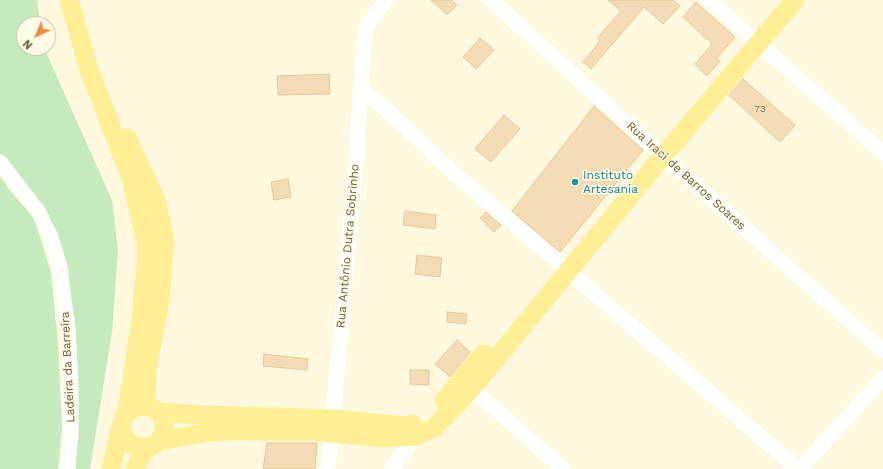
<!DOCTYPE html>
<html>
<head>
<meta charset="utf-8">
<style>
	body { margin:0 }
	#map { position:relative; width:883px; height:469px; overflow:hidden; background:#fdf8de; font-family:"Work Sans",sans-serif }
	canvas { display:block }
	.north { position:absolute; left:16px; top:16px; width:40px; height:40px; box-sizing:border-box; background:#fffbe5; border:1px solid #c7bda5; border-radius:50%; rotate:224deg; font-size:11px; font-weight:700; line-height:16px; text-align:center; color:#736046 }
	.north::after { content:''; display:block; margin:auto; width:14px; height:18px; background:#ec8c3e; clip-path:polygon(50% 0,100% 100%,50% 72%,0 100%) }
</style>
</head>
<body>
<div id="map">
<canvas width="883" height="469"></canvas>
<div class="north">N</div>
</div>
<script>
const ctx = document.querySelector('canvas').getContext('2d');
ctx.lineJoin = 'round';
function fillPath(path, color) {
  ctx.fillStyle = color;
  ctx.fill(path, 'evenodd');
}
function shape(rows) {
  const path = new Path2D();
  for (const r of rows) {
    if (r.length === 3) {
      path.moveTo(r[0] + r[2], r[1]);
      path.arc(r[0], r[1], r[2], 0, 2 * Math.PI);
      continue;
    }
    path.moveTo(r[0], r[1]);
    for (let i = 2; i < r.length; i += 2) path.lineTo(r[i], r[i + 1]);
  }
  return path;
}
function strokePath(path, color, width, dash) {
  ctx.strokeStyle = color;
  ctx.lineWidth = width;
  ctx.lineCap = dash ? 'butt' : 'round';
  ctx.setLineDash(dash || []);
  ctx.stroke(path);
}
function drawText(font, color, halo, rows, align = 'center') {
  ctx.font = font + ' "Work Sans",sans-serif';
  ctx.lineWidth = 3;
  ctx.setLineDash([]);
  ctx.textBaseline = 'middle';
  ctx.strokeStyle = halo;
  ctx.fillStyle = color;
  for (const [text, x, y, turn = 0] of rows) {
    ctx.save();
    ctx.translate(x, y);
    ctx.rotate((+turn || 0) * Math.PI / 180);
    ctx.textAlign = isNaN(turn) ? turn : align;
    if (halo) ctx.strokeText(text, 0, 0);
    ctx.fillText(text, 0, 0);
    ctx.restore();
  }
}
fillPath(shape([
	[0,0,37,0,40,24,24,24,24,48,44,48,112,200,118,250,112,332,90,469,76,469,78,388,68,267,46,209,0,155],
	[0,176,11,192,34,218,51,273,58,345,62,428,58,469,0,469]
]), '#c5eabd');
const building = shape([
	[431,0,451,0,457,5,447,15,431,0],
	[608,0,673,0,680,6,663,24,644,7,591,69,583,62,600,41,597,38,621,11,608,0],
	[696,2,735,37,717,58,720,61,707,76,695,64,712,44,683,17,696,2],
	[480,38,494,50,476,69,463,57,480,38],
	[329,74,330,94,278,95,277,76,329,74],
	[743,79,795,125,780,142,729,95,743,79],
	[594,106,643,150,560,252,512,211,594,106],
	[504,115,520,129,491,162,475,149,504,115],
	[288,179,291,197,274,200,271,182,288,179],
	[405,211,436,215,435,229,403,225,405,211],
	[486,212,501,225,494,232,480,218,486,212],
	[417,255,442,258,440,277,415,274,417,255],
	[447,312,467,314,466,324,447,322,447,312],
	[457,340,470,352,450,377,435,364,457,340],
	[264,354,308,359,307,370,263,366,264,354],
	[410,370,429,370,429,385,410,384,410,370],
	[267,443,317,443,315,469,263,469,267,443]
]);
fillPath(building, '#f3dcb5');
strokePath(building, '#e6c695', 1);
strokePath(shape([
	[491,0,663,156,883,351],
	[709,0,883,153],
	[361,88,377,101,447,167,560,264],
	[0,162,38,211,51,237,59,264,68,328,71,385,71,436,67,469],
	[568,271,798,469],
	[464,381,563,469],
	[328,469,353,197,365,33,368,24,386,0],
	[392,469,416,436],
	[800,469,883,378]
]), '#fff', 15);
strokePath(shape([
	[69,0,89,70,131,178,146,243,146,267,141,319,127,412],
	[127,138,156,200,165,241,160,301,147,370,146,406],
	[444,401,483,354],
	[143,427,21],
	[159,412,203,415,333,419,406,426,413,424],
	[160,441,210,432,231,431,312,431,383,438,416,436,434,428,472,388,663,156,795,0],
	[111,469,121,426],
	[135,469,144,449]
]), '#ffef94', 19);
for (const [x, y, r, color] of [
	[575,182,4,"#0f9aa8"]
]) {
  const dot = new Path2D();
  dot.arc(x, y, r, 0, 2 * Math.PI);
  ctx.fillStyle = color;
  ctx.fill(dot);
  strokePath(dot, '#fffbe5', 1.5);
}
drawText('10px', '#937f62', null, [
	["73",760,109]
]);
drawText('12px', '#0d838f', '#fffbe5', [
	["Instituto",583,175],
	["Artesania",583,189]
], 'left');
drawText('12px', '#736046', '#fffbe5', [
	["Rua Iraci de Barros Soares",686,176,42],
	["Rua Antônio Dutra Sobrinho",348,246,-85],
	["Ladeira da Barreira",68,367,-93]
]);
</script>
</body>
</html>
